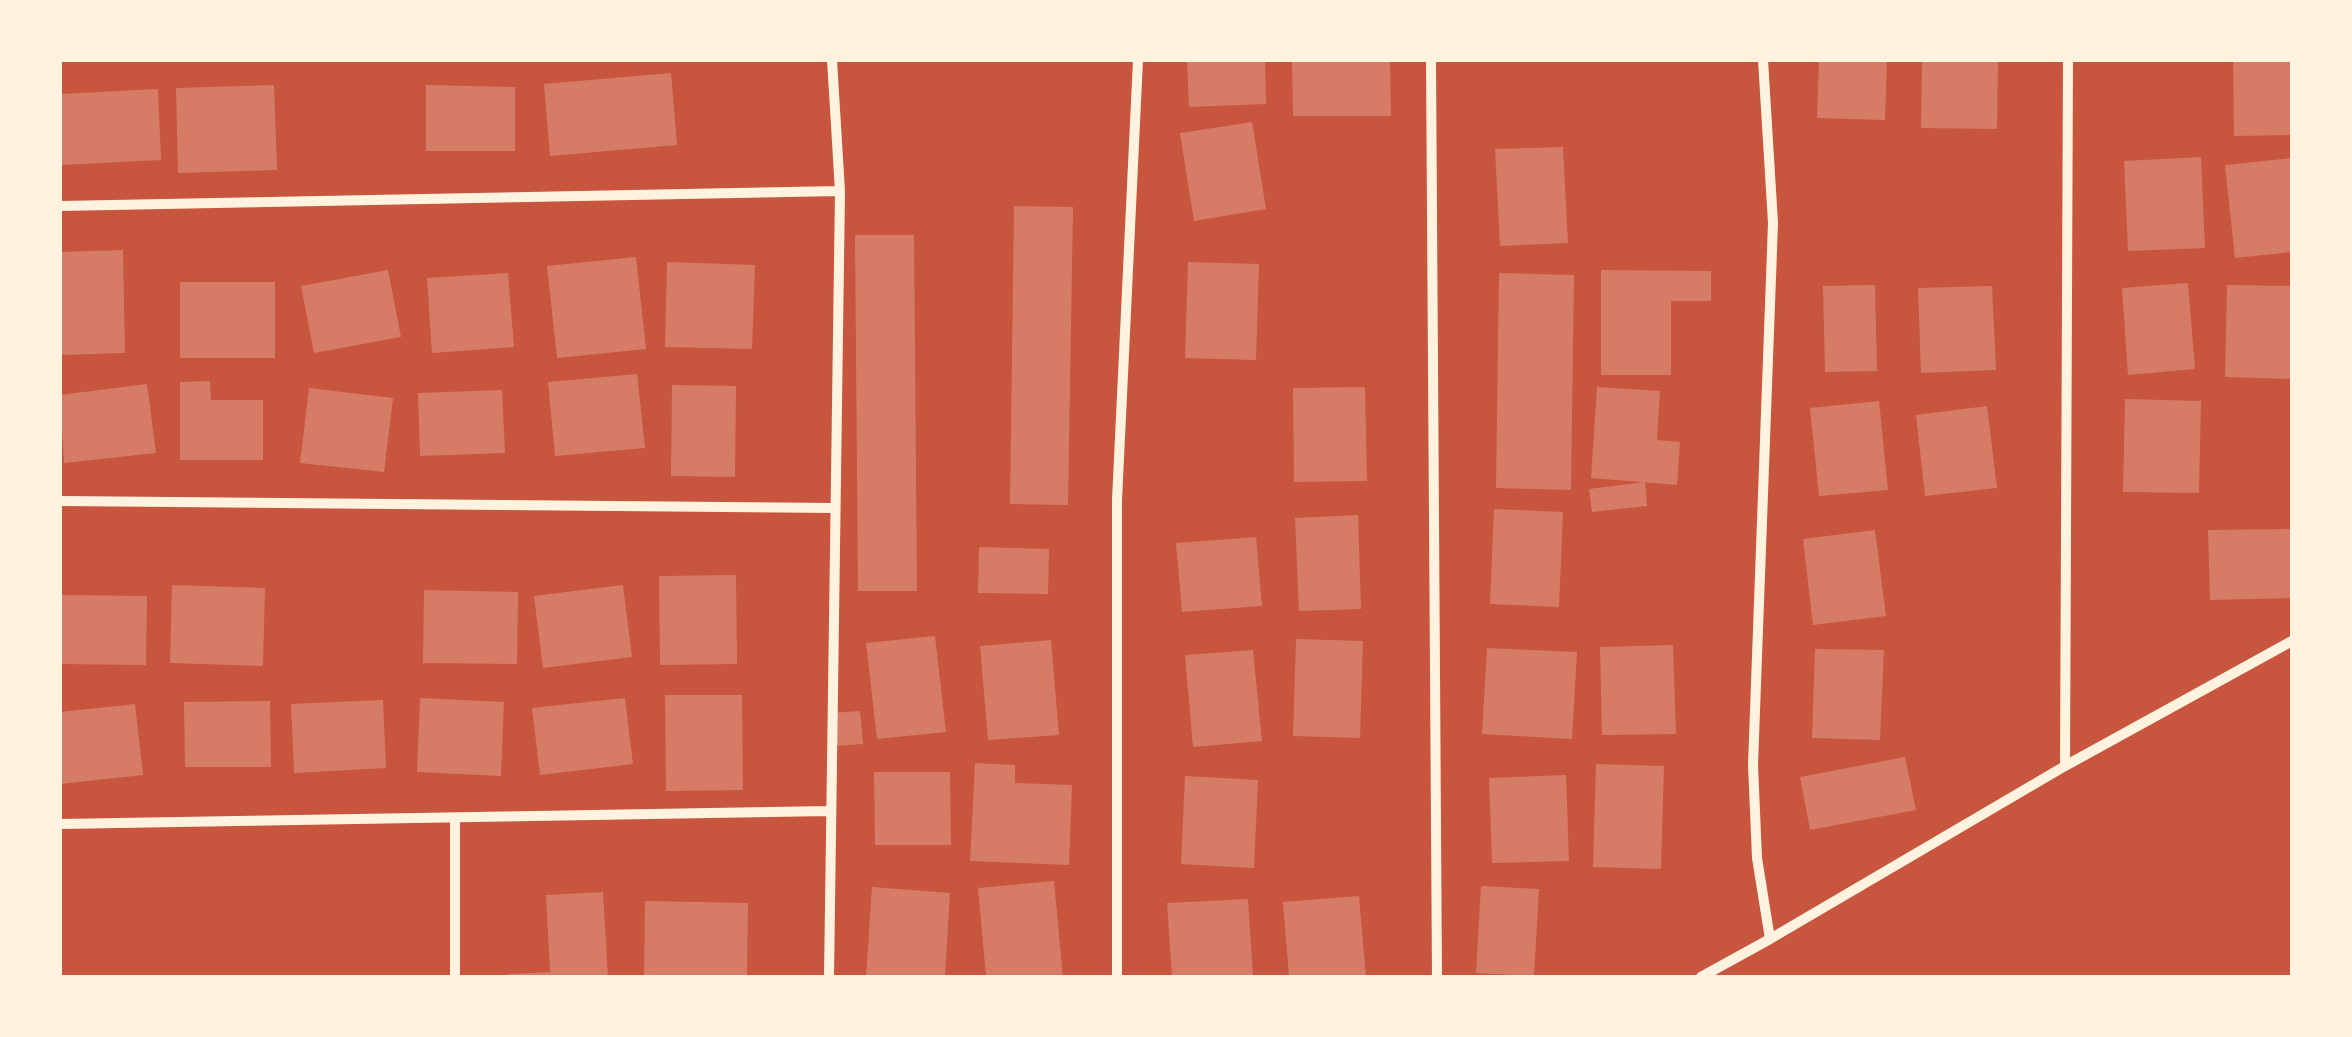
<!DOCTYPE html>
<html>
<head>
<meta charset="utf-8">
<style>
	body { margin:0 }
	#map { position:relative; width:2352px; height:1037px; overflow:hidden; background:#c8553d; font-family:"Noto Sans",sans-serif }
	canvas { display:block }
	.frame { position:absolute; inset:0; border:62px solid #fff3e0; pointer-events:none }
</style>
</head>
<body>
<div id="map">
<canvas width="2352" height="1037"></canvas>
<div class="frame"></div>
</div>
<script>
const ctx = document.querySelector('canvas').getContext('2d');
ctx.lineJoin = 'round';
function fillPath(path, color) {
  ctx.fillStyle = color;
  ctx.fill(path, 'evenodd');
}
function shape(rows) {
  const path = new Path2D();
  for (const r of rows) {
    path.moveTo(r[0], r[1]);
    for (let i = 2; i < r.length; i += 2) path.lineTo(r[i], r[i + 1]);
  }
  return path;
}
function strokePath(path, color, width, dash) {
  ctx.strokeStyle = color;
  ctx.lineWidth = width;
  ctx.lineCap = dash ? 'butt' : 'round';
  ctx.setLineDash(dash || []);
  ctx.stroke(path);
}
fillPath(shape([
	[1187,60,1265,60,1266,104,1189,107],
	[1292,60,1390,60,1391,116,1293,116],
	[1819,60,1887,60,1885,120,1817,118],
	[1922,60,1998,60,1997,129,1921,128],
	[2233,60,2292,60,2292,135,2234,136],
	[671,73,677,145,550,156,544,84],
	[274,85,277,170,178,173,176,88],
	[426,85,515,87,515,151,426,151],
	[158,89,161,160,61,165,60,94],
	[1252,122,1266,209,1194,221,1180,133],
	[1563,147,1568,243,1500,246,1495,149],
	[2201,157,2205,248,2128,251,2124,161],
	[2292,158,2292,252,2235,258,2225,165],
	[1014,206,1073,207,1068,505,1010,504],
	[855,235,914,235,917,591,858,591],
	[123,250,125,353,60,355,60,252],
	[636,257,646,349,557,358,547,266],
	[667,262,755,265,752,349,665,347],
	[1188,262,1259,264,1256,360,1185,358],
	[388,270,401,337,314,353,301,286],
	[1601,270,1711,271,1711,301,1671,301,1671,375,1601,375],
	[508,273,514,347,432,353,427,278],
	[1499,273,1574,275,1571,490,1496,488],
	[180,282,275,282,275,358,180,358],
	[2188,283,2195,369,2128,375,2122,288],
	[1875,285,1877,371,1825,372,1823,286],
	[2227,285,2292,286,2292,379,2225,377],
	[1992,286,1996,370,1921,373,1918,288],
	[637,374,645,448,555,456,548,382],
	[210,381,211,400,263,400,263,460,180,460,180,382],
	[147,384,156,453,64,463,60,395],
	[672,385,736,386,735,477,671,476],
	[1365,387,1367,481,1294,482,1293,388],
	[1597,387,1660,391,1657,440,1680,442,1677,485,1591,478],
	[309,388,393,398,384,472,300,463],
	[502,390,505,453,420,456,418,393],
	[2125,399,2201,401,2199,493,2123,492],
	[1879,401,1888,490,1819,496,1810,408],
	[1987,406,1997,488,1925,496,1916,415],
	[1645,482,1647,506,1592,512,1589,489],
	[1494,509,1563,512,1559,607,1490,604],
	[1358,515,1361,609,1299,611,1295,518],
	[2292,529,2292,598,2210,600,2208,530],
	[1875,530,1886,616,1813,625,1803,539],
	[1256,537,1262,606,1182,612,1176,543],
	[979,547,1049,549,1048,594,978,593],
	[736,575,737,664,660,665,659,576],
	[172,585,265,588,263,666,170,663],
	[623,585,632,657,543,668,534,596],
	[424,590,518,592,517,664,423,663],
	[60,595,147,596,146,665,60,664],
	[935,636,946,732,877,739,866,643],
	[1296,639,1363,641,1360,738,1293,736],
	[1051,640,1059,735,988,740,980,646],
	[1673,645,1676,734,1602,735,1600,647],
	[1487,648,1577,652,1572,739,1482,734],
	[1815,649,1884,650,1880,740,1812,738],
	[1253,650,1262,741,1193,747,1185,655],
	[665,695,742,695,743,790,666,791],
	[420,698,504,702,501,776,417,772],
	[625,698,633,764,540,775,532,708],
	[383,700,386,768,294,773,291,704],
	[270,701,271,767,185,767,184,702],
	[135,704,143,775,60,784,60,712],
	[860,711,863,744,835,746,833,713],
	[1905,757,1916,810,1810,830,1800,777],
	[975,763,1015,765,1015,783,1072,785,1069,865,970,861],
	[1596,764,1664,766,1661,869,1593,867],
	[874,772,950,772,951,845,875,845],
	[1566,775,1569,861,1492,863,1489,778],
	[1185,776,1258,780,1254,868,1181,864],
	[1054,881,1063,977,986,977,978,888],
	[1481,886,1539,889,1534,976,1476,973],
	[872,887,950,893,945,977,866,977],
	[603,892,608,977,509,977,509,974,550,972,546,895],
	[1359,896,1366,977,1289,977,1283,902],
	[1248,899,1253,977,1172,977,1167,903],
	[645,901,748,903,747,977,644,977]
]), '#d67c66');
strokePath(shape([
	[1431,60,1437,977],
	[1763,60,1773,223,1753,765,1757,858,1770,939,2065,766,2292,641],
	[60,206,840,191],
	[60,501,835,508],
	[2065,766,2068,60],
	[60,824,829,811],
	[455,977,455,818],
	[829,977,840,191,832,60],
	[1117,977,1117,500,1138,60],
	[1701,977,1770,939]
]), '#fff3e0', 10);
</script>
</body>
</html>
